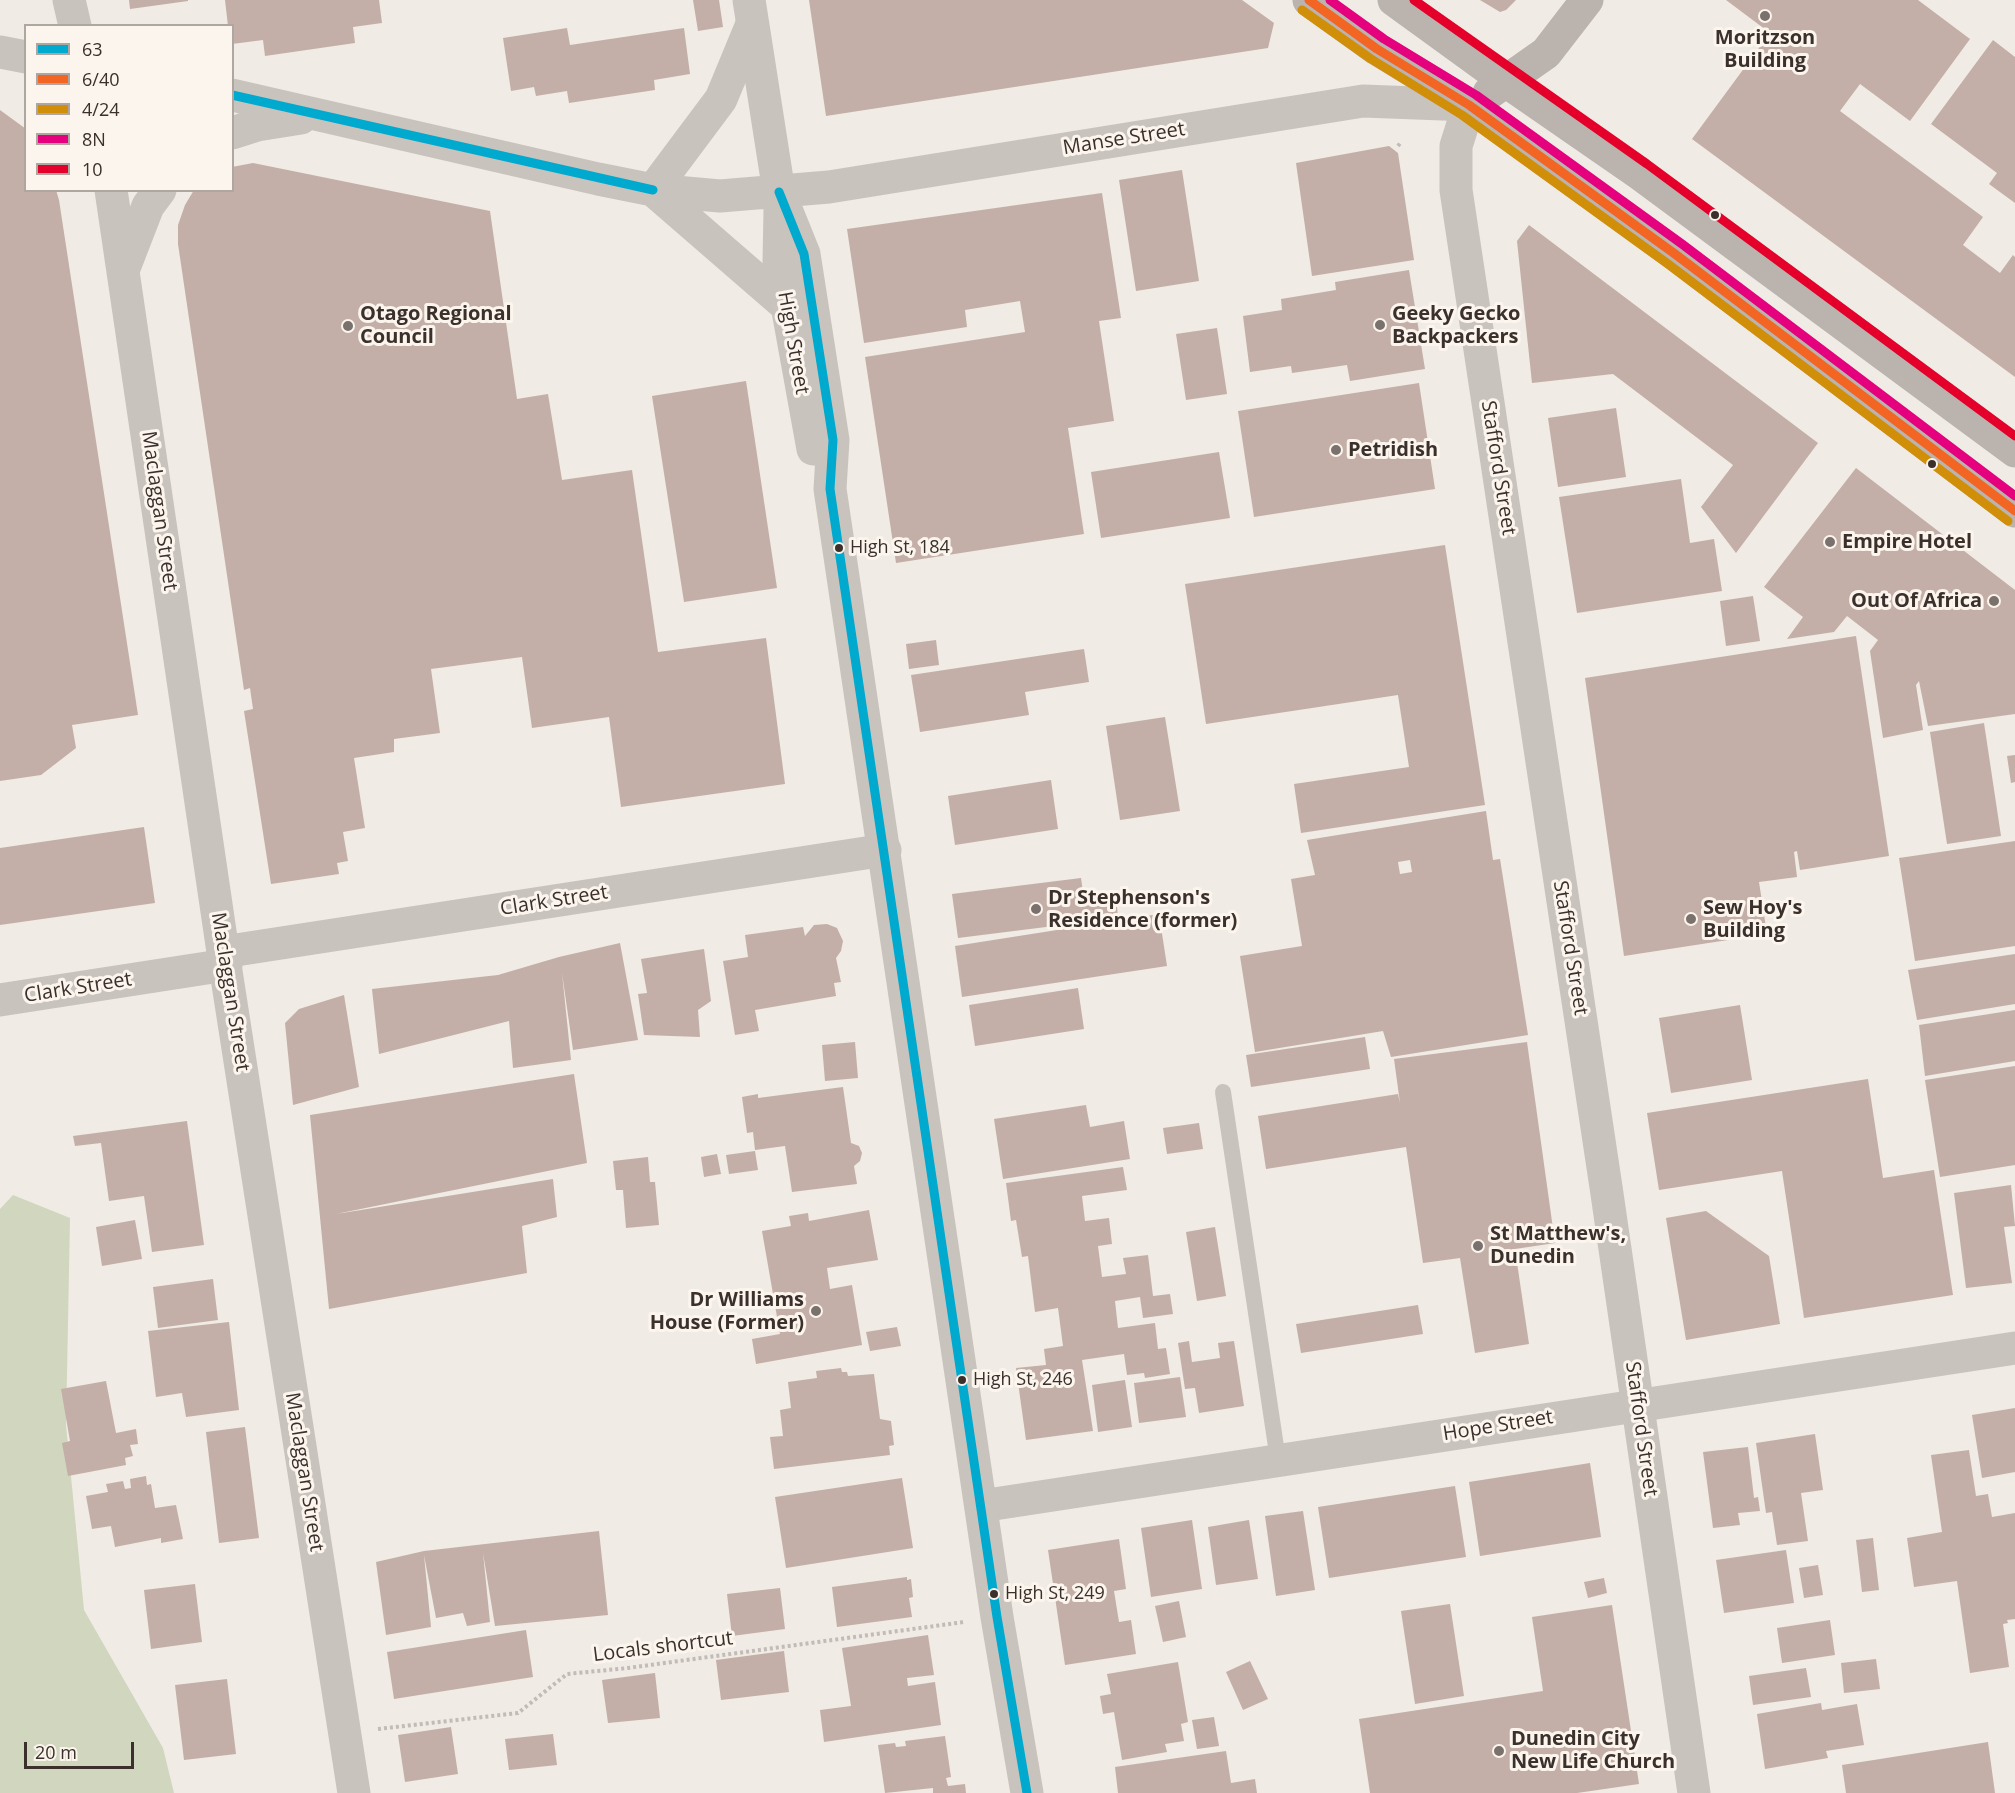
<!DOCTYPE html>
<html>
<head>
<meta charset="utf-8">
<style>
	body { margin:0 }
	#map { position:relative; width:2015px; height:1793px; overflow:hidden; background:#f0ebe5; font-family:"Open Sans",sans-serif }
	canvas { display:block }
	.legend { position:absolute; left:24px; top:24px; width:210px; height:168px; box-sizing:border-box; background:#fbf5ee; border:2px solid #aea6a0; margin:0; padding:8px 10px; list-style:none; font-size:18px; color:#3b302b }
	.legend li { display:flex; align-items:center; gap:12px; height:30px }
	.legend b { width:30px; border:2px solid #aea6a0 }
	.scale { position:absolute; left:24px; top:1742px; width:110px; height:27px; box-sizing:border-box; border:3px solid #3b302b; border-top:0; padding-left:8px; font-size:18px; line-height:21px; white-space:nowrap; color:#3b302b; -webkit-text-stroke:4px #fbf5ee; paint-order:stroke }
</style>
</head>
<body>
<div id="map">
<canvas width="2015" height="1793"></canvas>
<ul class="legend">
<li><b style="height:8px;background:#00a9ce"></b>63</li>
<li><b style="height:8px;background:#f26522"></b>6/40</li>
<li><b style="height:8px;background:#d18e09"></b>4/24</li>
<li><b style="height:8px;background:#e5007d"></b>8N</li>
<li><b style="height:8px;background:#e4002b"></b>10</li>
</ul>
<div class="scale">20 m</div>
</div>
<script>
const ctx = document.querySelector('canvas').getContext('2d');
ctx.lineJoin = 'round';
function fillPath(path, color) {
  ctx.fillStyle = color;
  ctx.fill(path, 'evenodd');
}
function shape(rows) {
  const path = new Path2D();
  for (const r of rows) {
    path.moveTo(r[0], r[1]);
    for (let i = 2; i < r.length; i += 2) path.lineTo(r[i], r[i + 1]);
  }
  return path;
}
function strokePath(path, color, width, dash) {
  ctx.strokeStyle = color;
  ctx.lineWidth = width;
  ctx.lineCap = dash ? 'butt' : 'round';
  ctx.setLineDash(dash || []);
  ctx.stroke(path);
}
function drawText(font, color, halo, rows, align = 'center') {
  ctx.font = font + ' "Open Sans",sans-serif';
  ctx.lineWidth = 6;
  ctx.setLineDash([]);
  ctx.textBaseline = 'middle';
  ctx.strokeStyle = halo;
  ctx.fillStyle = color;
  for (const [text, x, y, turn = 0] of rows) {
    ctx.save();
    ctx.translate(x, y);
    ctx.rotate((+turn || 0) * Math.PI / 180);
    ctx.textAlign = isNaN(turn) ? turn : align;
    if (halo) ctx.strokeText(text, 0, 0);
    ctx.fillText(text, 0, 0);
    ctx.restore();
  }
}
fillPath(shape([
	[13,1195,70,1218,66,1425,84,1610,163,1748,174,1793,0,1793,0,1209]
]), '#d1d6bf');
fillPath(shape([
	[129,0,188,0,188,1,130,9],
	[225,0,379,0,382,23,353,27,355,43,265,56,263,40,232,44,232,26,228,26],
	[693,0,719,0,723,27,698,31],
	[809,0,1242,0,1274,23,1268,48,826,116],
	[1480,0,1516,0,1506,10,1500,12],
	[1726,0,1918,0,1970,39,1910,121,1860,84,1840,111,1983,217,1963,245,2000,273,2013,255,2015,257,2015,377,1692,139,1770,33],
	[567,28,570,45,684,28,690,74,654,80,655,90,569,103,567,91,536,96,534,87,511,91,503,38],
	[1993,40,2015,57,2015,203,1989,184,1997,173,1931,124],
	[0,110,26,129,26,190,56,190,59,200,138,715,72,725,76,748,41,775,0,781],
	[1389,146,1398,153,1414,260,1312,276,1296,163],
	[253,163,490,211,517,399,548,394,562,480,632,470,658,652,766,638,785,784,621,807,609,717,532,728,522,657,431,669,440,733,394,739,394,752,354,758,365,828,343,832,348,861,337,863,339,874,271,884,244,711,253,709,250,688,244,690,178,244,178,225,185,205,194,190,232,190,232,167],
	[1182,170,1199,281,1136,291,1119,180],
	[1102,193,1121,318,1099,321,1114,421,1068,428,1084,534,896,563,865,357,1025,332,1020,301,965,310,967,327,864,343,847,229],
	[1529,225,1818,443,1736,553,1701,507,1733,465,1613,374,1532,383,1517,241],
	[1409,270,1425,369,1350,381,1347,365,1292,373,1291,366,1250,372,1243,316,1282,310,1281,299,1336,290,1335,282],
	[1217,328,1227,394,1186,400,1176,334],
	[746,381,777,588,684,602,652,396],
	[1419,383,1435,489,1254,517,1238,411],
	[1616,408,1626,477,1558,487,1548,418],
	[1219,452,1230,518,1101,538,1091,472],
	[1856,468,2015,590,2015,714,1928,726,1919,681,1916,685,1923,730,1883,738,1870,651,1878,640,1847,616,1834,632,1787,639,1803,617,1764,587],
	[1681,479,1690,543,1714,539,1722,591,1577,613,1559,497],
	[1445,545,1485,805,1301,833,1294,784,1409,767,1398,695,1206,724,1185,584],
	[1753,596,1760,641,1726,646,1720,601],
	[1856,636,1889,856,1800,870,1797,851,1794,852,1797,877,1759,882,1767,934,1624,956,1585,678],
	[936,640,939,665,909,669,906,644],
	[1084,649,1089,682,1025,692,1029,715,920,732,911,675],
	[1165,717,1180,811,1120,820,1106,726],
	[1984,723,2001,836,1947,844,1930,732],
	[2015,755,2015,782,2011,783,2007,756],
	[1051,780,1058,829,955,845,948,796],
	[1486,811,1493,860,1500,859,1528,1035,1391,1057,1383,1031,1255,1052,1240,956,1302,946,1291,879,1315,875,1307,840],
	[1410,860,1412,872,1400,874,1398,862],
	[144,827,155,903,0,925,0,848],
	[2015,841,2015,946,1915,961,1899,858],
	[1081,878,1084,899,1116,895,1118,918,958,938,952,894],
	[1159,914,1167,966,962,997,955,946],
	[827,924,837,928,843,941,841,951,836,958,841,982,834,983,836,996,755,1010,759,1031,735,1035,723,961,748,957,745,935,803,927,805,936,814,925],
	[620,943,638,1040,573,1050,562,973,571,1060,513,1068,509,1021,379,1054,372,989,498,975,559,957],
	[704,949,711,1001,698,1010,700,1037,644,1035,638,994,647,993,641,959],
	[2015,954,2015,1004,1917,1020,1908,970],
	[1078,988,1084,1029,975,1046,969,1005],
	[344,995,359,1087,293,1105,285,1023,299,1009],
	[1740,1005,1752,1080,1671,1093,1659,1018],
	[2015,1010,2015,1061,1925,1076,1919,1025],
	[1365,1037,1370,1069,1251,1087,1246,1055],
	[855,1042,858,1078,825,1081,822,1045],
	[1527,1042,1555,1243,1515,1249,1529,1344,1475,1353,1460,1258,1423,1263,1406,1147,1266,1169,1258,1116,1398,1094,1400,1103,1394,1059],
	[2015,1066,2015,1165,1940,1177,1925,1080],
	[574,1074,587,1163,336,1214,553,1179,557,1217,522,1226,527,1273,329,1309,310,1115],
	[1868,1079,1883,1178,1934,1170,1953,1295,1804,1318,1782,1171,1659,1190,1647,1113],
	[843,1087,851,1143,859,1146,862,1153,860,1161,854,1166,857,1184,792,1192,785,1146,755,1150,753,1132,747,1133,742,1097,758,1094,758,1098],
	[1086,1105,1090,1127,1124,1121,1130,1159,1003,1179,994,1119],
	[187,1121,204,1245,152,1252,144,1196,109,1201,101,1143,75,1146,73,1136],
	[1199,1123,1203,1149,1167,1154,1163,1128],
	[755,1151,758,1170,729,1174,726,1155],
	[717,1154,721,1174,704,1177,701,1157],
	[648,1157,650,1182,655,1182,659,1225,626,1228,623,1190,616,1190,613,1161],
	[1123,1167,1127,1190,1082,1196,1085,1221,1109,1218,1112,1244,1098,1246,1102,1277,1126,1274,1123,1258,1148,1255,1153,1296,1170,1294,1173,1314,1143,1318,1140,1297,1115,1301,1118,1328,1155,1323,1158,1349,1166,1348,1170,1374,1145,1378,1144,1373,1127,1375,1124,1354,1082,1360,1093,1431,1026,1440,1016,1368,1046,1365,1044,1349,1063,1346,1058,1308,1035,1312,1028,1256,1022,1257,1016,1220,1011,1221,1006,1183],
	[2011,1185,2015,1226,2004,1227,2012,1283,1966,1288,1954,1193],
	[869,1210,878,1260,827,1268,830,1289,852,1285,862,1345,756,1364,752,1339,780,1334,762,1231,791,1226,789,1216,808,1213,809,1221],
	[1706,1211,1769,1256,1780,1324,1686,1340,1666,1218],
	[135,1220,142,1259,102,1266,96,1227],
	[1215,1227,1226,1296,1197,1301,1186,1232],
	[213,1279,218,1320,158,1328,153,1287],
	[1418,1305,1423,1334,1301,1353,1296,1324],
	[229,1322,239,1410,186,1417,182,1393,156,1397,148,1331],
	[897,1327,901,1346,870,1351,866,1332],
	[1189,1341,1192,1362,1220,1358,1218,1343,1234,1341,1244,1406,1199,1413,1195,1388,1185,1389,1178,1343],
	[841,1368,842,1372,847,1372,848,1376,874,1374,880,1419,891,1421,894,1445,889,1446,890,1455,774,1469,770,1437,783,1436,780,1410,791,1408,788,1382,817,1378,816,1371],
	[1180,1377,1186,1417,1139,1423,1134,1383],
	[1125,1380,1132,1427,1098,1432,1092,1385],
	[106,1381,116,1433,136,1429,138,1444,130,1445,133,1456,125,1458,126,1465,68,1476,62,1443,70,1441,61,1389],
	[2015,1408,2015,1472,1982,1478,1972,1415],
	[245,1427,259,1538,219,1543,206,1432],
	[1815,1434,1823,1490,1801,1493,1808,1541,1777,1545,1772,1512,1766,1513,1756,1443],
	[1748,1447,1754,1498,1758,1497,1760,1511,1738,1513,1740,1525,1713,1528,1703,1452],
	[1969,1450,1976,1496,1988,1494,1992,1517,2015,1513,2015,1619,2007,1620,2008,1623,2003,1624,2009,1667,1970,1673,1957,1581,1914,1587,1907,1538,1942,1532,1931,1455],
	[1590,1463,1601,1537,1480,1556,1469,1482],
	[146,1476,147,1485,151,1484,155,1508,176,1505,183,1539,161,1543,161,1538,115,1547,111,1526,92,1529,86,1496,108,1492,106,1484,123,1481,125,1489,131,1488,130,1479],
	[902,1478,913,1548,786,1568,775,1497],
	[1455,1486,1466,1557,1329,1578,1318,1507],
	[1303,1511,1315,1590,1276,1596,1265,1516],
	[1192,1520,1202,1589,1151,1597,1141,1528],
	[1249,1520,1258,1579,1216,1585,1208,1527],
	[599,1531,608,1615,495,1626,483,1553,490,1622,467,1626,463,1613,436,1618,424,1555,431,1627,386,1635,376,1562,424,1551],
	[1873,1538,1879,1590,1862,1592,1856,1540],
	[1119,1539,1126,1589,1114,1591,1119,1622,1131,1620,1136,1654,1065,1665,1048,1550],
	[1786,1550,1794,1603,1724,1613,1716,1560],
	[1818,1565,1823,1595,1804,1598,1799,1568],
	[907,1577,907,1580,911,1579,913,1597,909,1598,912,1617,837,1627,832,1587],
	[1604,1578,1607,1593,1588,1598,1584,1582],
	[195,1584,202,1642,151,1649,144,1590],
	[780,1588,785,1629,732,1636,727,1594],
	[1179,1601,1186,1637,1163,1642,1155,1606],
	[1450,1604,1464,1696,1415,1704,1401,1611],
	[1612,1605,1639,1784,1577,1793,1370,1793,1359,1719,1543,1691,1532,1617],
	[1830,1620,1835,1655,1782,1663,1777,1628],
	[526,1630,533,1677,394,1699,387,1652],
	[928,1635,934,1675,907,1678,908,1686,935,1682,941,1725,824,1742,820,1710,851,1706,842,1648],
	[784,1651,789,1692,721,1700,716,1660],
	[1876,1659,1880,1689,1844,1693,1841,1663],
	[1250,1661,1268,1699,1243,1710,1226,1672],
	[1178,1662,1188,1722,1181,1724,1184,1741,1165,1744,1167,1752,1122,1760,1114,1712,1103,1714,1100,1696,1111,1694,1107,1674],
	[1806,1668,1811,1697,1753,1705,1749,1676],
	[655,1673,660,1718,608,1723,602,1680],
	[227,1679,236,1754,184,1760,175,1685],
	[1821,1703,1822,1710,1857,1704,1864,1745,1826,1751,1828,1758,1765,1769,1757,1714],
	[1214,1717,1219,1746,1197,1749,1192,1720],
	[451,1727,458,1774,405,1782,398,1735],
	[553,1734,557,1765,509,1770,505,1739],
	[945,1736,951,1777,946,1778,948,1786,965,1784,966,1793,933,1793,933,1788,885,1793,878,1745,895,1743,896,1747,906,1746,905,1741],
	[1988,1742,1995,1793,1846,1793,1842,1765],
	[1226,1751,1231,1783,1255,1779,1257,1793,1118,1793,1115,1767]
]), '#c3afa7');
strokePath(shape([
	[1398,146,1401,142],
	[378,1729,518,1713,567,1674,628,1668,964,1622]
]), '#c2bbb6', 4, [3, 3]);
strokePath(shape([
	[1223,1092,1278,1460]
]), '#c9c3be', 16);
strokePath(shape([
	[749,0,779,192],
	[223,952,885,850],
	[0,1000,226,965],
	[981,1506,2015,1348]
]), '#c9c3be', 33);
strokePath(shape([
	[69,0,75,26],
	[0,52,26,57],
	[232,95,598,179,653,190,720,196,829,187,1363,101,1469,105,1456,146,1456,190,1606,1187,1694,1793],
	[232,133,257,125,301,118],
	[111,190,223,952,354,1793],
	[653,190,721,99,752,24],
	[653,190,788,307],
	[779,192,804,254,833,440,830,489,997,1617,1027,1793],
	[780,210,779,261,813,449],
	[124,268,148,206,160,190]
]), '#c9c3be', 33);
strokePath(shape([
	[1309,0,1377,49,1469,105,1675,254,2015,511],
	[1394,0,1507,82,1640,174,2015,451],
	[1489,93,1546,53,1587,0]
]), '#bab3ae', 33);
strokePath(shape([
	[232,95,653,190],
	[779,192,804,254,833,440,830,489,997,1617,1027,1793]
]), '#00a9ce', 9);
strokePath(shape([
	[1309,0,1377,49,1469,105,1675,254,2015,511]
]), '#f26522', 9);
strokePath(shape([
	[1302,10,1371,59,1462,115,1668,264,2008,521]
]), '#d18e09', 9);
strokePath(shape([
	[1330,0,1384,39,1476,95,1682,244,2015,496]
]), '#e5007d', 9);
strokePath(shape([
	[1414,0,1647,164,2015,436]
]), '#e4002b', 9);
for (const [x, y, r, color] of [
	[1765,16,6,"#7a716c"],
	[1715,215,5,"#3b302b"],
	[1380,325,6,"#7a716c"],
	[348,326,6,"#7a716c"],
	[1336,450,6,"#7a716c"],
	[1932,464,5,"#3b302b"],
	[1830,542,6,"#7a716c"],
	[839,548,5,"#3b302b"],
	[1994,601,6,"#7a716c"],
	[1036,909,6,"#7a716c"],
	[1691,919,6,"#7a716c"],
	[1478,1246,6,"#7a716c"],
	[816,1311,6,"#7a716c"],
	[962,1380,5,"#3b302b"],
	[994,1594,5,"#3b302b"],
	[1499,1751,6,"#7a716c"]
]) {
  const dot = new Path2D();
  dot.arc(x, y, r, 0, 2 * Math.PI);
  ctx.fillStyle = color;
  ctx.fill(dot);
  strokePath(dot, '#fbf5ee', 2);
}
drawText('18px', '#3b302b', '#fbf5ee', [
	["High St, 184",850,548],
	["High St, 246",973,1380],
	["High St, 249",1005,1594]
], 'left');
drawText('bold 20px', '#3b302b', '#fbf5ee', [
	["Moritzson",1765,38,"center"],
	["Building",1765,61,"center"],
	["Otago Regional",360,314],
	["Council",360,337],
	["Geeky Gecko",1392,314],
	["Backpackers",1392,337],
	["Petridish",1348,450],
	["Empire Hotel",1842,542],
	["Out Of Africa",1982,601,"right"],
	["Dr Stephenson's",1048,898],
	["Residence (former)",1048,921],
	["Sew Hoy's",1703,908],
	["Building",1703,931],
	["St Matthew's,",1490,1234],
	["Dunedin",1490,1257],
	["Dr Williams",804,1300,"right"],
	["House (Former)",804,1323,"right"],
	["Dunedin City",1511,1739],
	["New Life Church",1511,1762]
], 'left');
drawText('20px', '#3b302b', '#fbf5ee', [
	["Manse Street",1124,139,-9],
	["High Street",793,343,80],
	["Stafford Street",1498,468,81],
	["Maclaggan Street",159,511,82],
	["Clark Street",554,901,-9],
	["Stafford Street",1570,948,81],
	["Clark Street",78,988,-9],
	["Maclaggan Street",230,992,81],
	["Hope Street",1498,1426,-9],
	["Stafford Street",1641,1429,82],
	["Maclaggan Street",304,1472,81],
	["Locals shortcut",663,1647,-7]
]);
</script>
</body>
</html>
